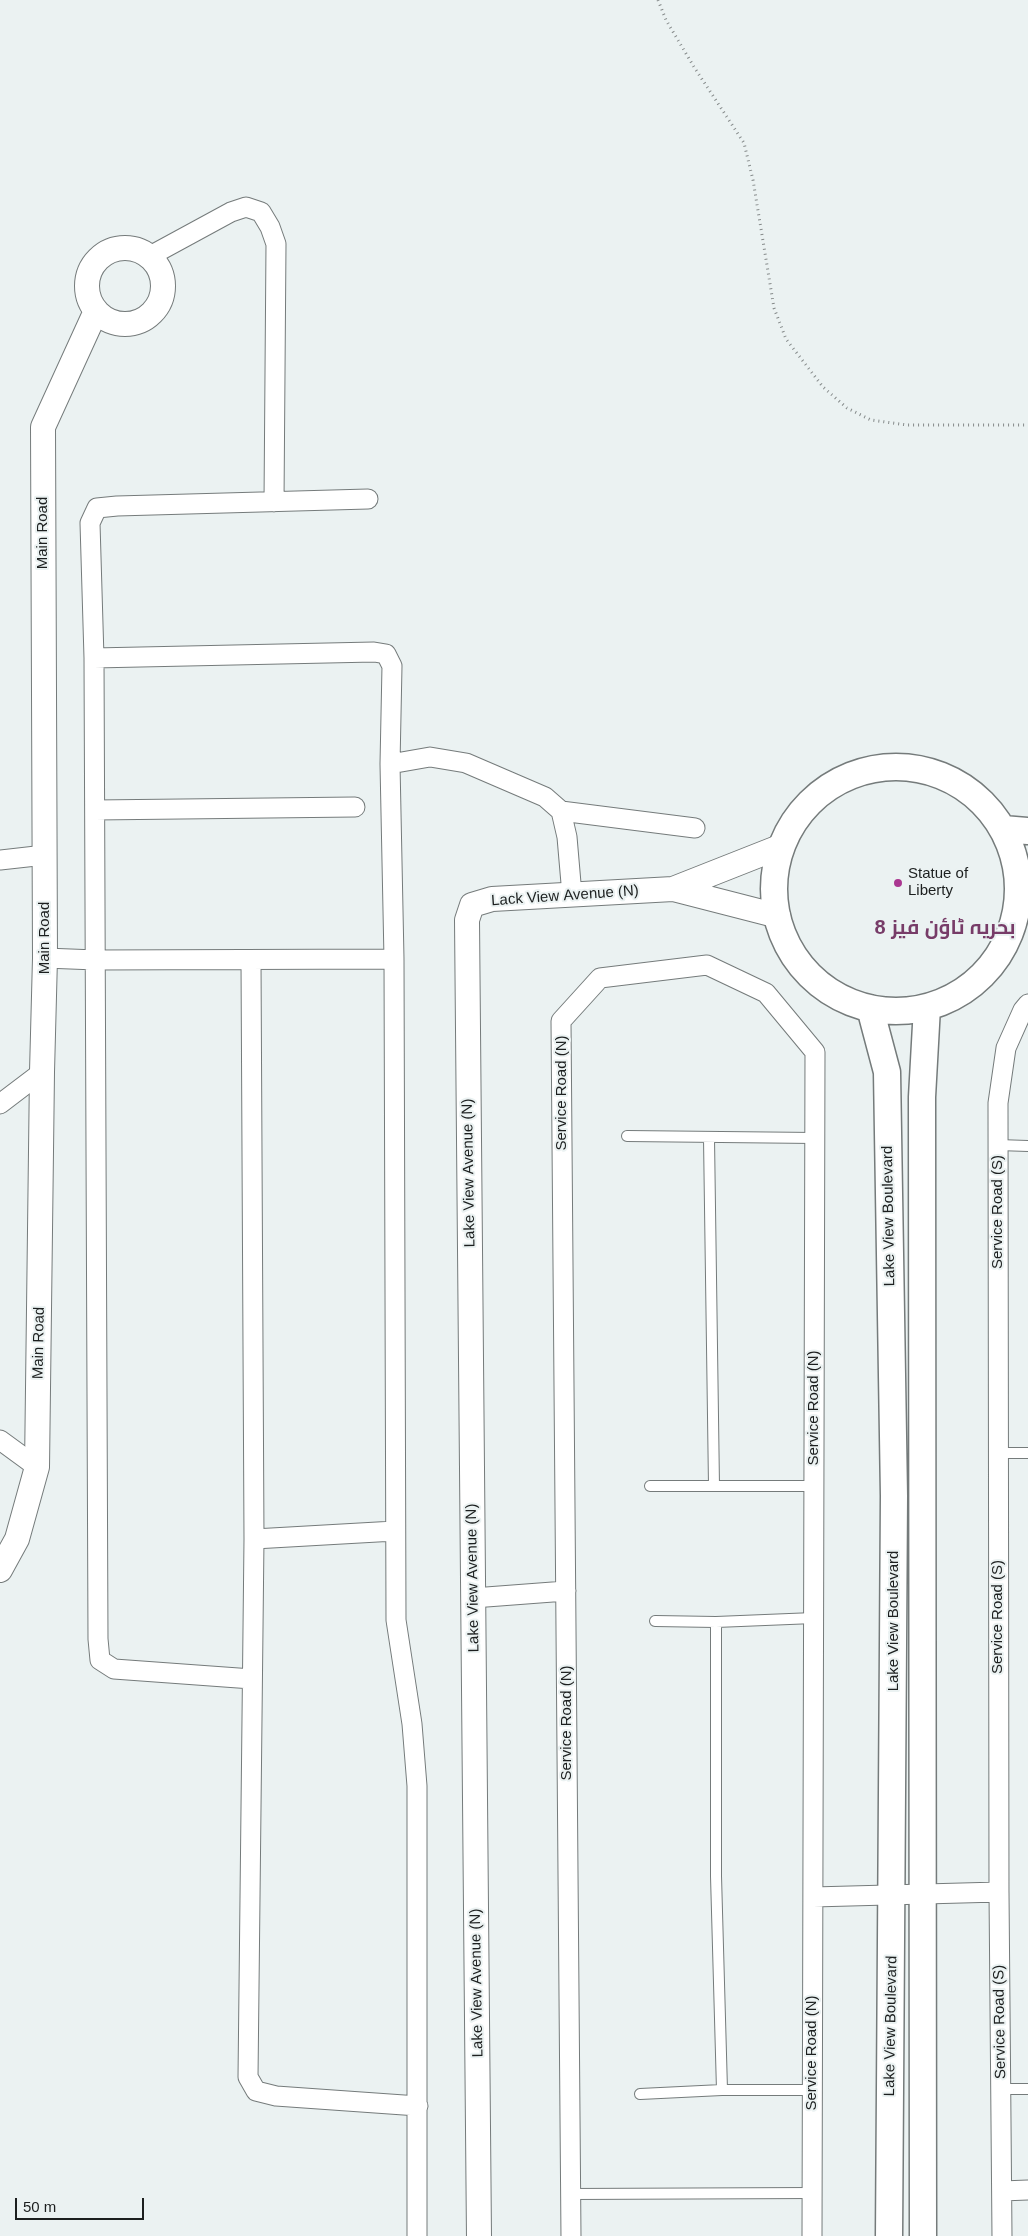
<!DOCTYPE html>
<html>
<head>
<meta charset="utf-8">
<style>
	body { margin:0 }
	#map { position:relative; width:1028px; height:2236px; overflow:hidden; background:#ebf2f2; font-family:Helvetica,sans-serif }
	canvas { display:block }
	.scale { position:absolute; left:15px; top:2198px; width:129px; height:22px; box-sizing:border-box; border:2px solid #1c1f1f; border-top:0; padding-left:6px; font-size:15px; line-height:18px; white-space:nowrap; color:#1c1f1f; -webkit-text-stroke:4px #ebf2f2; paint-order:stroke }
</style>
</head>
<body>
<div id="map">
<canvas width="1028" height="2236"></canvas>
<div class="scale">50 m</div>
</div>
<script>
const ctx = document.querySelector('canvas').getContext('2d');
ctx.lineJoin = 'round';
function shape(rows) {
  const path = new Path2D();
  for (const r of rows) {
    if (r.length === 3) {
      path.moveTo(r[0] + r[2], r[1]);
      path.arc(r[0], r[1], r[2], 0, 2 * Math.PI);
      continue;
    }
    path.moveTo(r[0], r[1]);
    for (let i = 2; i < r.length; i += 2) path.lineTo(r[i], r[i + 1]);
  }
  return path;
}
function strokePath(path, color, width, dash) {
  ctx.strokeStyle = color;
  ctx.lineWidth = width;
  ctx.lineCap = dash ? 'butt' : 'round';
  ctx.setLineDash(dash || []);
  ctx.stroke(path);
}
function drawText(font, color, halo, rows, align = 'center') {
  ctx.font = font + ' Helvetica,Cairo,sans-serif';
  ctx.lineWidth = 4;
  ctx.setLineDash([]);
  ctx.textBaseline = 'middle';
  ctx.strokeStyle = halo;
  ctx.fillStyle = color;
  for (const [text, x, y, turn = 0] of rows) {
    ctx.save();
    ctx.translate(x, y);
    ctx.rotate((+turn || 0) * Math.PI / 180);
    ctx.textAlign = isNaN(turn) ? turn : align;
    if (halo) ctx.strokeText(text, 0, 0);
    ctx.fillText(text, 0, 0);
    ctx.restore();
  }
}
const service = shape([
	[627,1136,815,1138],
	[709,1138,714,1486],
	[998,1145,1028,1146],
	[998,1453,1028,1453],
	[650,1486,814,1486],
	[655,1621,716,1622,814,1618],
	[716,1622,716,1876,722,2090],
	[1001,2089,1028,2089],
	[640,2094,722,2090,812,2090],
	[571,2194,812,2193]
]);
const minor = shape([
	[150,256,231,212,246,207,261,212,270,227,276,244,274,502],
	[94,658,374,652,386,654,392,666,390,764,394,959,396,1620,412,1724,417,1786,417,2236],
	[390,764,430,757,466,763,545,797,561,811,567,837,572,895],
	[95,810,355,807],
	[561,811,695,828],
	[0,860,45,855],
	[45,958,96,960,394,959],
	[251,960,254,1539,248,2077,256,2091,276,2096,418,2106],
	[0,1104,42,1072],
	[0,1440,37,1467],
	[254,1539,395,1531],
	[473,1598,566,1591],
	[252,1679,114,1669,100,1660,98,1639,94,658,90,523,97,508,117,506,368,499],
	[813,1897,999,1892],
	[1002,2191,1028,2190],
	[571,2236,561,1021,600,978,707,965,766,993,815,1052,812,2236],
	[1002,2236,999,1892,998,1103,1006,1048,1023,1010,1028,1004]
]);
const tertiary = shape([
	[125,286,38],
	[673,889,778,916],
	[0,1570,17,1539,37,1467,42,1072,45,958,43,427,96,311],
	[479,2236,467,920,472,905,492,899,673,889,782,846]
]);
const secondary = shape([
	[896,889,122],
	[1003,829,1028,831],
	[870,1008,887,1072,894,1496,889,2236],
	[923,2236,922,1097,927,1007]
]);
strokePath(service, '#757b7b', 12);
strokePath(minor, '#757b7b', 21);
strokePath(tertiary, '#757b7b', 26);
strokePath(secondary, '#757b7b', 29);
strokePath(shape([
	[658,0,666,20,694,67,744,143,753,180,774,308,786,339,823,387,847,408,871,420,907,425,1028,425]
]), '#868b8b', 3, [1, 4]);
strokePath(service, '#fff', 10);
strokePath(minor, '#fff', 19);
strokePath(tertiary, '#fff', 24);
strokePath(secondary, '#fff', 26);
for (const [x, y, r, color] of [
	[898,883,5,"#aa3791"]
]) {
  const dot = new Path2D();
  dot.arc(x, y, r, 0, 2 * Math.PI);
  ctx.fillStyle = color;
  ctx.fill(dot);
  strokePath(dot, '#ebf2f2', 2);
}
drawText('15px', '#1c1f1f', '#ebf2f2', [
	["Main Road",43,533,-90],
	["Lack View Avenue (N)",565,896,-4],
	["Main Road",45,938,-90],
	["Service Road (N)",562,1093,-90],
	["Lake View Avenue (N)",469,1173,-91],
	["Service Road (S)",998,1212,-90],
	["Lake View Boulevard",889,1216,-91],
	["Main Road",39,1343,-89],
	["Service Road (N)",814,1408,-90],
	["Lake View Avenue (N)",473,1578,-91],
	["Service Road (S)",998,1617,-90],
	["Lake View Boulevard",894,1621,-90],
	["Service Road (N)",567,1723,-90],
	["Lake View Avenue (N)",477,1983,-91],
	["Service Road (S)",1000,2022,-91],
	["Lake View Boulevard",891,2026,-89],
	["Service Road (N)",812,2053,-90]
]);
drawText('15px', '#1c1f1f', '#ebf2f2', [
	["Statue of",908,874],
	["Liberty",908,891]
], 'left');
drawText('bold 20px', '#773c68', '#ebf2f2', [
	["بحریہ ٹاؤن فیز 8",945,928]
]);
</script>
</body>
</html>
